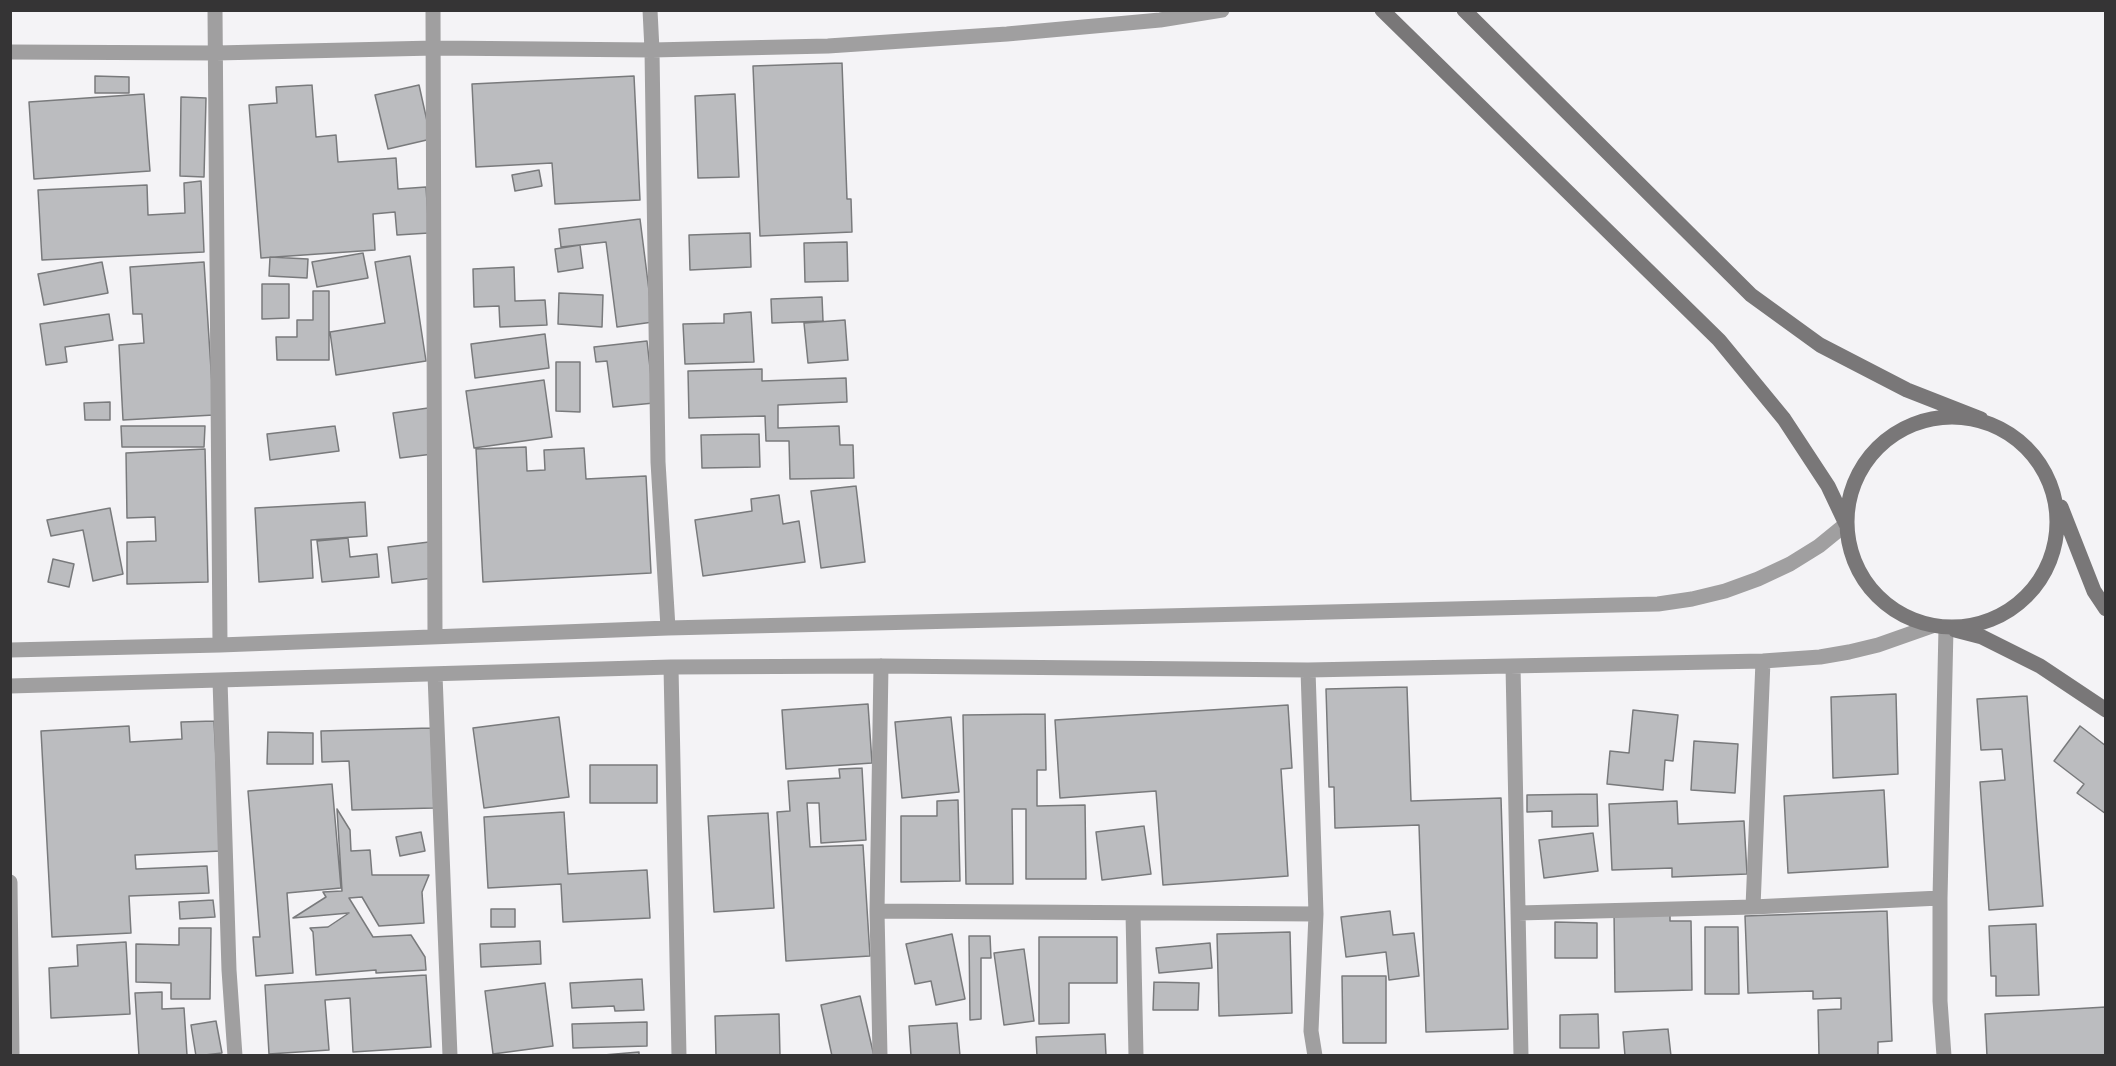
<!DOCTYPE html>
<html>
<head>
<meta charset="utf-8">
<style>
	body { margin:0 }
	#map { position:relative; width:2116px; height:1066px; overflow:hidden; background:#f4f3f6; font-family:"Source Serif 4",serif }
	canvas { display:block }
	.frame { position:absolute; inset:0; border:12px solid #353435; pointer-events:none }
</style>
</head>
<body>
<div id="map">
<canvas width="2116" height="1066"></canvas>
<div class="frame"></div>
</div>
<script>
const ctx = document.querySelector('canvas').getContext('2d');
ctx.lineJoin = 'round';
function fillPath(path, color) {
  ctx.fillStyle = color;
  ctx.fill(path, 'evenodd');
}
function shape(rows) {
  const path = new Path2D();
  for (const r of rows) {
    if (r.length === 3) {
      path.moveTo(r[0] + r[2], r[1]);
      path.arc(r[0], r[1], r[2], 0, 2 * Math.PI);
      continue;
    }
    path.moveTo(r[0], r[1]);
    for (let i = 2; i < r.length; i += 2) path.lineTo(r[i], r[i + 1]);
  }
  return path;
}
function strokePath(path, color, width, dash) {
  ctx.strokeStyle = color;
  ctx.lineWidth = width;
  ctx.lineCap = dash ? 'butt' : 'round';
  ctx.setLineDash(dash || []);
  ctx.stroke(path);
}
const building = shape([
	[842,63,847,199,851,199,852,232,760,236,753,66,842,63],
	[95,76,129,77,129,93,95,93,95,76],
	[634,76,640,200,555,204,552,163,476,167,472,84,634,76],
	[312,85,316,137,336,135,338,162,396,158,398,189,426,187,429,233,397,235,395,212,373,214,375,250,261,258,249,105,277,103,276,87,312,85],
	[419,85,431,139,388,149,375,95,419,85],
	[144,94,150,171,34,179,29,102,144,94],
	[735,94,739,177,698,178,695,96,735,94],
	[181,97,206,98,204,177,180,176,181,97],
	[539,170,542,186,515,191,512,175,539,170],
	[201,181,204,252,42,260,38,190,147,185,148,215,185,213,184,183,201,181],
	[640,219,653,322,617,327,606,242,561,247,559,229,640,219],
	[750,233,751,267,690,270,689,235,750,233],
	[847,242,848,281,805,282,804,243,847,242],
	[580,245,583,268,558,272,555,249,580,245],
	[363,253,368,278,317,287,312,262,363,253],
	[410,256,426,361,336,375,330,332,385,323,375,262,410,256],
	[270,257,308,259,307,278,269,276,270,257],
	[102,262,108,293,44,305,38,274,102,262],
	[204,262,214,415,123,420,119,345,144,343,142,314,133,314,130,267,204,262],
	[514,267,515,301,545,300,547,325,500,327,499,306,474,307,473,269,514,267],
	[262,284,289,284,289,318,262,319,262,284],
	[313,291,329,291,329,360,277,360,276,337,297,337,297,320,313,320,313,291],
	[559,293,603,295,602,327,558,324,559,293],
	[822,297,823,321,772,323,771,299,822,297],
	[751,312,754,362,685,364,683,324,724,323,724,314,751,312],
	[109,314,113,340,65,347,67,362,46,365,40,324,109,314],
	[845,320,848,360,808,363,804,323,845,320],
	[545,334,549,368,475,378,471,344,545,334],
	[647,341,654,403,613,407,607,361,596,362,594,347,647,341],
	[556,362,580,362,580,412,556,411,556,362],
	[762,369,762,381,846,378,847,402,778,405,778,428,839,426,840,445,853,445,854,478,790,479,789,441,766,441,765,416,689,418,688,371,762,369],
	[544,380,552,437,474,448,466,391,544,380],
	[110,402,110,420,85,420,84,403,110,402],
	[428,408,433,454,400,458,393,413,428,408],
	[121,426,205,426,204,447,122,447,121,426],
	[335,426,339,451,270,460,267,434,335,426],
	[759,434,760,467,702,468,701,435,759,434],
	[526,447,527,471,545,470,544,450,584,448,586,479,646,476,651,573,483,582,476,449,526,447],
	[205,449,208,582,127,584,127,542,156,541,155,517,127,518,126,453,205,449],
	[856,486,865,562,821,568,811,491,856,486],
	[779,495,783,524,799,521,805,562,703,576,695,520,752,511,751,499,779,495],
	[365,502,367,536,311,540,313,578,259,582,255,508,365,502],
	[110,508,123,574,93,581,83,530,51,536,47,520,110,508],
	[348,538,350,557,377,554,379,577,322,582,317,541,348,538],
	[429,542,433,578,392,583,388,547,429,542],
	[53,559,74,564,69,587,48,582,53,559],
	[1407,687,1411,801,1501,798,1508,1029,1426,1032,1419,825,1335,828,1334,787,1329,787,1326,689,1407,687],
	[1896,694,1898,774,1833,778,1831,697,1896,694],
	[2027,696,2043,906,1989,910,1980,782,2005,780,2002,749,1981,750,1977,699,2027,696],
	[868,704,872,763,786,769,782,710,868,704],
	[1288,705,1292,768,1281,769,1288,876,1163,885,1156,791,1060,798,1055,720,1288,705],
	[1633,710,1678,715,1673,761,1665,760,1663,790,1607,784,1610,751,1629,753,1633,710],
	[1045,714,1046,770,1037,770,1037,806,1085,805,1086,879,1026,879,1026,809,1012,809,1013,884,966,884,963,715,1045,714],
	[559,717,569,797,484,808,473,728,559,717],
	[951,717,959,792,902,798,895,722,951,717],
	[214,721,221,851,135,855,136,869,207,866,209,893,129,896,131,933,52,937,41,731,129,726,130,742,182,739,181,722,214,721],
	[2080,726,2106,746,2106,814,2077,793,2084,784,2054,761,2080,726],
	[431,728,434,808,352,810,349,761,322,762,321,731,431,728],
	[268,732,313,733,313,764,267,764,268,732],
	[1694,741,1738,744,1735,793,1691,790,1694,741],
	[590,765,657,765,657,803,590,803,590,765],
	[862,768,866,840,821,843,819,803,807,803,810,847,863,845,870,956,786,961,777,812,790,811,788,781,840,778,839,769,862,768],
	[332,784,341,888,287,893,293,973,256,976,253,937,260,937,248,791,332,784],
	[1884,790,1888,867,1788,873,1784,796,1884,790],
	[1597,794,1598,826,1552,827,1552,811,1527,812,1527,795,1597,794],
	[958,800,960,881,901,882,901,816,937,816,937,801,958,800],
	[1677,801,1678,824,1744,821,1747,874,1672,877,1672,868,1612,870,1609,804,1677,801],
	[337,809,350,830,351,851,370,850,372,875,429,875,422,892,424,923,379,926,362,897,349,898,373,937,411,935,425,957,426,970,376,973,376,970,316,975,313,932,310,928,328,927,349,913,293,918,326,897,323,892,342,891,337,809],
	[564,812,568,874,647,870,650,918,563,922,561,884,488,888,484,817,564,812],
	[768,813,774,908,714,912,708,816,768,813],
	[1144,826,1151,874,1102,880,1096,832,1144,826],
	[421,832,425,851,400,856,396,837,421,832],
	[1593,833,1598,871,1544,878,1539,840,1593,833],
	[213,900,215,917,180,919,179,902,213,900],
	[491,909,515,909,515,927,491,927,491,909],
	[1670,909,1670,921,1691,921,1692,990,1615,992,1614,911,1670,909],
	[1390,911,1393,935,1414,933,1419,976,1389,980,1386,952,1346,957,1341,917,1390,911],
	[1887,911,1892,1041,1878,1042,1878,1056,1819,1056,1818,1010,1841,1009,1841,998,1813,999,1813,991,1748,993,1745,916,1887,911],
	[1555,922,1597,923,1597,958,1555,958,1555,922],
	[2036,924,2039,995,1996,996,1996,976,1991,976,1989,926,2036,924],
	[1705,927,1738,927,1739,994,1705,994,1705,927],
	[179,928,211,928,210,999,171,999,171,983,136,982,136,944,179,945,179,928],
	[1290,932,1292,1013,1219,1016,1217,934,1290,932],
	[952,934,965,999,936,1005,931,981,915,984,906,944,952,934],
	[969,936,990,936,991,958,981,958,981,1019,970,1020,969,936],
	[1039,937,1117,937,1117,983,1069,983,1069,1023,1039,1024,1039,937],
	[540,941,541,964,481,967,480,944,540,941],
	[126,942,130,1014,51,1018,49,968,78,966,77,945,126,942],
	[1210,943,1212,968,1159,973,1156,948,1210,943],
	[1024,949,1034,1021,1004,1025,994,953,1024,949],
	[426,975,431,1047,353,1052,350,998,325,1000,329,1050,269,1054,265,985,426,975],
	[1342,976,1386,976,1386,1043,1343,1043,1342,976],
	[642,979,644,1010,615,1011,614,1006,572,1008,570,983,642,979],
	[1154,982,1199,983,1198,1010,1153,1010,1154,982],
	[545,983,553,1046,493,1054,485,991,545,983],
	[162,992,162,1009,184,1008,187,1055,139,1056,135,993,162,992],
	[860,996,874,1056,832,1056,821,1005,860,996],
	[2106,1007,2106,1056,1987,1056,1985,1014,2106,1007],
	[779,1014,780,1056,716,1056,715,1016,779,1014],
	[1598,1014,1599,1048,1560,1048,1560,1015,1598,1014],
	[216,1021,222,1053,196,1056,191,1025,216,1021],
	[647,1022,647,1046,573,1048,572,1024,647,1022],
	[957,1023,960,1056,911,1056,909,1026,957,1023],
	[1668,1029,1671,1056,1625,1056,1623,1032,1668,1029],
	[1105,1034,1106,1056,1037,1056,1036,1037,1105,1034],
	[639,1052,639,1056,592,1056,639,1052]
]);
fillPath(building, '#bbbcbf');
strokePath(building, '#797a7c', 1.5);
strokePath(shape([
	[215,10,220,645],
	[433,10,435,637],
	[650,10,652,50,828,46,1007,34,1160,20,1222,10],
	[10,52,216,53,435,48,652,50,658,462,668,628],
	[10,650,220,645,668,628,1658,604,1692,599,1725,591,1758,579,1790,564,1819,546,1846,524],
	[1513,666,1521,1056],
	[671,667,679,1056],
	[1308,670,1316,914,1311,1031,1315,1056],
	[435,675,450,1056],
	[220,680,229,970,235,1056],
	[10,686,671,667,881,666,1308,670,1763,661,1820,657,1849,652,1878,645,1932,626],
	[10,882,12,1056],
	[1753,907,1763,661],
	[877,911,1316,914],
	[1133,913,1136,1056],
	[1518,913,1753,907,1940,898],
	[880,1056,877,911,881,666],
	[1944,1056,1940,1001,1940,898,1946,628]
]), '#a09fa0', 15);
strokePath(shape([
	[1382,10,1719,340,1784,419,1828,486,1846,524],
	[1464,10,1751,295,1820,345,1907,390,1981,419],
	[1952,522,105],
	[2061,507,2094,591,2106,609],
	[1955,630,1982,637,2040,666,2106,710]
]), '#797778', 15);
</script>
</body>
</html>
